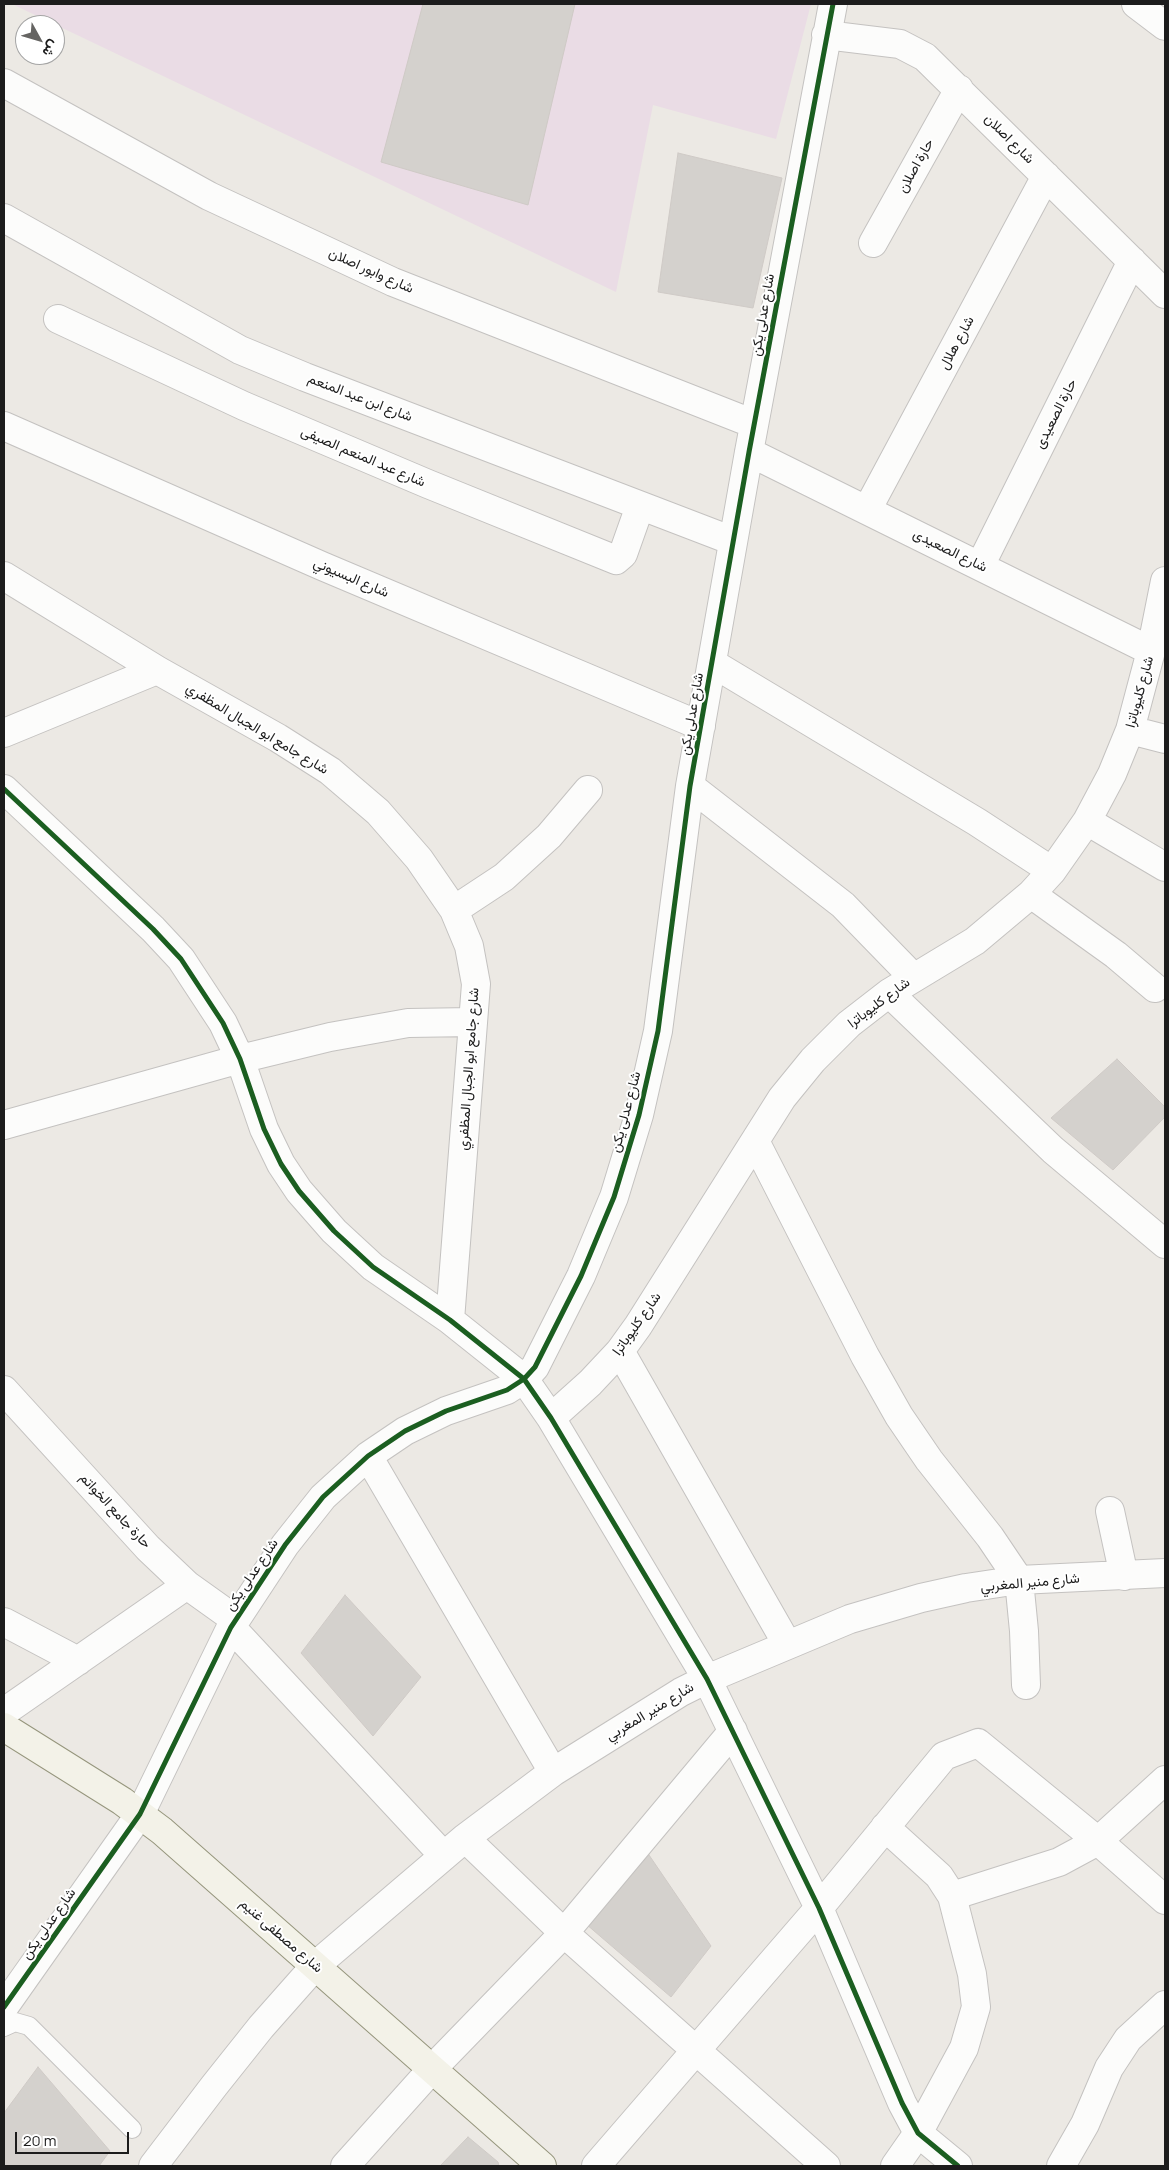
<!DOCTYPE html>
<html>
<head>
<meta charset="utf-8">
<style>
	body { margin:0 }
	#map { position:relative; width:1169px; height:2170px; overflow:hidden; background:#ece9e4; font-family:Manrope,Vazirmatn,sans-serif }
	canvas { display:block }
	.frame { position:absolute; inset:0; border:5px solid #1c1c1c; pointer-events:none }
	.north { position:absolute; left:15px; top:15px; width:50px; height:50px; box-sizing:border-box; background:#fff; border:1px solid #a4a4a4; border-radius:50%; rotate:129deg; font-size:14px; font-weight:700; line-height:20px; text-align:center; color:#1c1c1c }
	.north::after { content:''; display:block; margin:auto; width:18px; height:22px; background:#656462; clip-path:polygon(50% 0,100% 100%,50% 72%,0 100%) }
	.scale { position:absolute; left:15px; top:2132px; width:114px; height:22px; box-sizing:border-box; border:2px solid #1c1c1c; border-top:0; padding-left:6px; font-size:15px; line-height:18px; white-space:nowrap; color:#1c1c1c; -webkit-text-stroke:4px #fff; paint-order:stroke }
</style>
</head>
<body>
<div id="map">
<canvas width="1169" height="2170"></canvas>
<div class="frame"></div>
<div class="north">ش</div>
<div class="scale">20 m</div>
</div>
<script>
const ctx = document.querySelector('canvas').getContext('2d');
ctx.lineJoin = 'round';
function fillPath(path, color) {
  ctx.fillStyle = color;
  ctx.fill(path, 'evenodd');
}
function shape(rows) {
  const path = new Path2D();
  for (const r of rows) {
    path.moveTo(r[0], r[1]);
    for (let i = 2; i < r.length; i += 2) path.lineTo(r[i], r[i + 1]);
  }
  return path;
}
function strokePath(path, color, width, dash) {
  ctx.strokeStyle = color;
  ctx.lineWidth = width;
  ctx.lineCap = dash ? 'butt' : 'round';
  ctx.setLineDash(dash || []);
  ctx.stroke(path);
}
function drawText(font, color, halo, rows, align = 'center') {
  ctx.font = font + ' Manrope,Vazirmatn,sans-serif';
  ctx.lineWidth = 4;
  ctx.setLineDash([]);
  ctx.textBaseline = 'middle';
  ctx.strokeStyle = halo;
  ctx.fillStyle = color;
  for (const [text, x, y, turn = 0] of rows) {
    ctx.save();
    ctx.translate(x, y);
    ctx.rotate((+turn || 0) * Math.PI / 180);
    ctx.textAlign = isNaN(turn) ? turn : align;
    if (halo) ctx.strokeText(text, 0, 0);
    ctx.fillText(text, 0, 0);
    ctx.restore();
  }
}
fillPath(shape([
	[12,4,811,4,776,139,653,105,616,292]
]), '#eadce5');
const building = shape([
	[423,4,575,4,528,205,381,162,423,4],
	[678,153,782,178,753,308,658,292,678,153],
	[1117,1059,1165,1107,1165,1117,1113,1170,1051,1118,1117,1059],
	[345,1595,421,1677,373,1736,301,1653,345,1595],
	[649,1855,711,1946,671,1997,586,1924,649,1855],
	[38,2067,110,2151,99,2166,4,2166,4,2113,38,2067],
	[468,2137,498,2162,499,2166,440,2166,468,2137]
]);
fillPath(building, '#d4d1cd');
strokePath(building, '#cfcac6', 1);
const lane = shape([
	[4,2027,15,2022,29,2026,132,2129]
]);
const street = shape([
	[1136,4,1165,26],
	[826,35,900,44,925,57,1165,294],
	[4,83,209,196,393,282,754,424],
	[4,218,240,350,305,377,733,541],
	[873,243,959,89],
	[58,319,244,406,428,484,616,560,623,554,640,506],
	[4,426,322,566,701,726],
	[749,452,1151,651],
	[867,510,1046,176],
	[980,566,1132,261],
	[4,576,157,670,278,738,330,771,378,812,419,859,454,910,469,946,476,984,450,1320],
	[712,663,977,822,1052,871],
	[1130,730,1165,739],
	[4,733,157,670],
	[690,786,843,905,913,977],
	[4,789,153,929,181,959,223,1023,240,1059,264,1129,281,1164,299,1191,334,1231,373,1267,450,1320,524,1379,551,1418,707,1679,819,1908,902,2103,918,2133,958,2166],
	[1087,821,1165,867],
	[1031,894,1116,955,1155,988],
	[454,910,504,877,549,836,588,790],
	[889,993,1053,1150,1165,1244],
	[4,1125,240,1059,330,1037,408,1023,473,1022],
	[755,1141,865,1356,899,1416,929,1460,990,1537,1019,1580,1024,1631,1026,1685],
	[620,1351,787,1644],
	[4,1390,148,1548,187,1585,236,1620],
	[551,1418,590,1383,620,1351,638,1326,782,1098,813,1060,849,1024,889,993,975,941,1031,894,1052,871,1087,821,1112,774,1130,730,1151,651,1165,581],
	[368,1456,553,1772],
	[1110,1511,1124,1576],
	[4,1622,78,1661],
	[231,1627,443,1855],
	[4,1712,187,1585],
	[885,1827,939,1876,952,1896,972,1974,976,2007,964,2048,918,2133,895,2166],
	[465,1838,564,1933,826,2166],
	[952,1896,1059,1862,1098,1841,1165,1900],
	[4,2007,140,1814,231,1627,285,1545,323,1497,368,1456,405,1431,446,1411,507,1390,524,1379,535,1367,581,1276,614,1197,639,1115,658,1031,690,786,749,452,833,4],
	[153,2166,214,2086,261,2027,315,1966,465,1838,553,1772,681,1692,707,1679,850,1619,921,1598,966,1588,1019,1580,1165,1573],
	[345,2166,432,2069,564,1933,733,1731],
	[596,2166,819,1908,944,1756,978,1743,1098,1841,1165,1780],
	[1061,2166,1085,2124,1109,2068,1128,2039,1165,2005]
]);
const secondary = shape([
	[4,1727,122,1801,162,1831,542,2166]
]);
strokePath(lane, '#c4c2c0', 20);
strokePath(street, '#c4c2c0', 30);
strokePath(secondary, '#95957c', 30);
strokePath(lane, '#fcfcfb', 18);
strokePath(street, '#fcfcfb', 28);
strokePath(secondary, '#f3f2e8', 28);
strokePath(shape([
	[4,789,153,929,181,959,223,1023,240,1059,264,1129,281,1164,299,1191,334,1231,373,1267,450,1320,524,1379,551,1418,707,1679,819,1908,902,2103,918,2133,958,2166],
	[4,2007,140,1814,231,1627,285,1545,323,1497,368,1456,405,1431,446,1411,507,1390,524,1379,535,1367,581,1276,614,1197,639,1115,658,1031,690,786,749,452,833,4]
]), '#1b5e20', 5);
drawText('14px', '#1c1c1c', '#fff', [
	["شارع اصلان",1009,139,45],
	["حارة اصلان",916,166,-61],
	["شارع وابور اصلان",371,271,24],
	["شارع عدلى يكن",763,315,-80],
	["شارع هلال",957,343,-62],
	["شارع ابن عبد المنعم",360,398,21],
	["حارة الصعيدى",1056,414,-63],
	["شارع عبد المنعم الصيفى",363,457,23],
	["شارع الصعيدى",950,551,26],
	["شارع البسيوني",351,578,23],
	["شارع كليوباترا",1140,692,-75],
	["شارع عدلى يكن",692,714,-80],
	["شارع جامع ابو الجبال المظفري",257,729,31],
	["شارع كليوباترا",879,1003,-37],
	["شارع جامع ابو الجبال المظفري",469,1069,-86],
	["شارع عدلى يكن",626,1112,-75],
	["شارع كليوباترا",637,1324,-55],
	["حارة جامع الخواتم",115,1511,47],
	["شارع عدلى يكن",252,1575,-56],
	["شارع منير المغربي",1030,1583,-5],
	["شارع منير المغربي",650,1712,-31],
	["شارع عدلى يكن",49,1924,-55],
	["شارع مصطفى غنيم",281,1936,41]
]);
</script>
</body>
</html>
